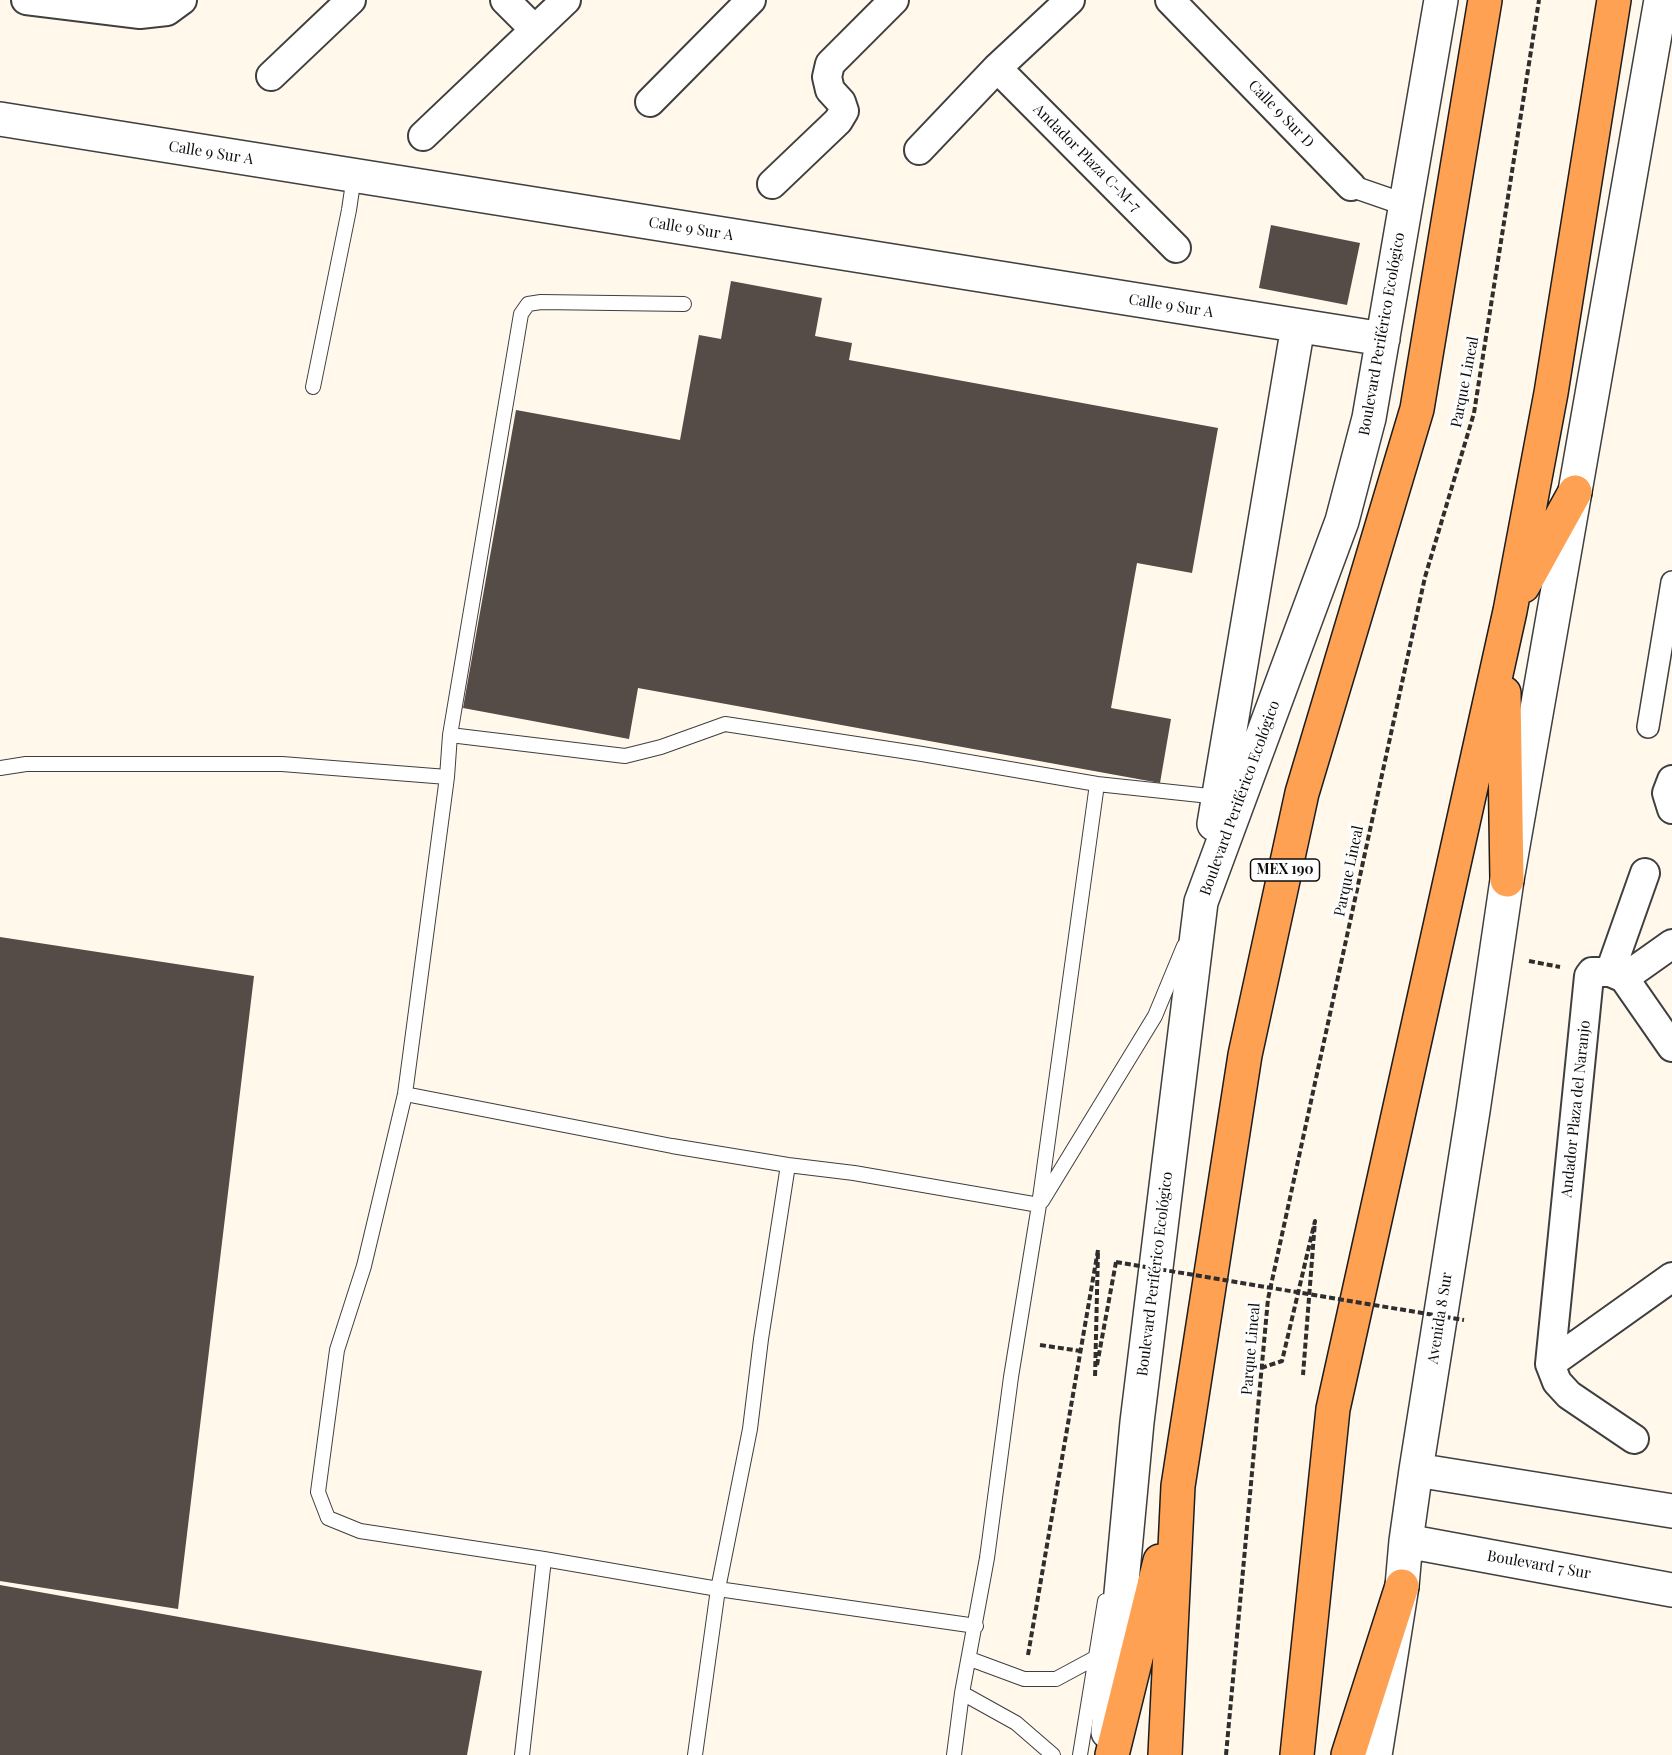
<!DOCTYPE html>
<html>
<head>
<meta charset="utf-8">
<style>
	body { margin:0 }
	canvas { display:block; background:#fff8eb }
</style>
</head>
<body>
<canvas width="1672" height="1755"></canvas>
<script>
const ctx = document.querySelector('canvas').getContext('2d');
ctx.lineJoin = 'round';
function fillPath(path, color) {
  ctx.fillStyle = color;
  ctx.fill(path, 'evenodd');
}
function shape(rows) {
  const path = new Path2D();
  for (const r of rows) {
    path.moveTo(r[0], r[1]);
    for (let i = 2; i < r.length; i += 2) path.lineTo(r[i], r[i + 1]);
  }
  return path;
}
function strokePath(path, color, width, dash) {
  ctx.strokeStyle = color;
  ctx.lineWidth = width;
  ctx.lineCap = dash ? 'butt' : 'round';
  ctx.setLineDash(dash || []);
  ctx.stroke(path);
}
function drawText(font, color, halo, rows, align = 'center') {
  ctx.font = font + ' "Playfair Display",serif';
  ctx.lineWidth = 6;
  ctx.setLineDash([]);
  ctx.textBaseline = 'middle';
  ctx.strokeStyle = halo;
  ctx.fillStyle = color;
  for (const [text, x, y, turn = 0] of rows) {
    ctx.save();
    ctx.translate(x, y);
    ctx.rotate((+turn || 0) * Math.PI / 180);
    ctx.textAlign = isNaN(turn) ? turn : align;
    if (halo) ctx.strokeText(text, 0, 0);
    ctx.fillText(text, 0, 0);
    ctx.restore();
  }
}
fillPath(shape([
	[1271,225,1360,243,1347,305,1259,288],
	[731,281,822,298,815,336,852,343,849,360,1218,428,1192,573,1137,563,1111,708,1171,719,1160,783,638,688,629,739,463,708,516,410,680,440,699,335,721,339],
	[0,937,254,976,178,1609,0,1581],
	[0,1585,482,1671,467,1755,0,1755]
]), '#554b47');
const service = shape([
	[684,304,541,302,528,304,521,314,450,735,447,777,405,1094,364,1266,337,1350,318,1492,328,1518,360,1531,544,1559,718,1589,976,1626],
	[313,387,349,210,354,176],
	[450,735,625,756,661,747,725,724,922,754,1097,784,1219,797],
	[0,768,26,764,282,764,447,777],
	[405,1094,672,1146,788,1165,854,1173,1039,1205],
	[1042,1201,1155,1016,1184,946],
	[970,1659,1024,1679,1056,1679,1095,1658],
	[962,1693,1016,1723,1053,1755],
	[522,1755,544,1559],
	[695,1755,718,1589,750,1429,761,1339,788,1165],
	[954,1755,962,1693,987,1558,1011,1377,1039,1205,1097,784],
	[1080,1755,1105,1601]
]);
const pedestrian = shape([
	[1351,186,1406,205],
	[1648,727,1672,582]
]);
const minor = shape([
	[26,0,140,14,167,11,182,0],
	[505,0,534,29],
	[1170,0,1351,186],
	[997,68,1176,248],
	[271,76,351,0],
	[650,102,751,0],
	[423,136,566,0],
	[919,150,997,68,1070,0],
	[772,184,838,121,844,111,841,102,830,90,827,77,830,64,894,0],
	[1672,780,1667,793,1672,809],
	[1610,972,1645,873],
	[1624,978,1672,944],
	[1550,1364,1672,1277],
	[1634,1439,1569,1395,1557,1382,1550,1364,1589,976,1592,972,1610,972,1624,978,1672,1047]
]);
const tertiary = shape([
	[0,119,1383,339],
	[1214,824,1298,326],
	[1416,1470,1672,1511],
	[1406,1541,1672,1590],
	[1108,1732,1137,1422,1201,902,1342,521,1369,418,1441,0],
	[1375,1755,1402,1586,1406,1541,1416,1470,1473,1111,1507,880,1661,0]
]);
const trunk = shape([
	[1523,586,1575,492],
	[1504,693,1507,880],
	[1112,1755,1160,1561],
	[1165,1755,1178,1486,1245,1055,1302,793,1417,409,1485,0],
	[1297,1755,1333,1409,1510,611,1551,393,1614,0],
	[1348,1755,1402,1586]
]);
strokePath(service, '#3f3f3f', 16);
strokePath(pedestrian, '#3f3f3f', 24);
strokePath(minor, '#3f3f3f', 32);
strokePath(tertiary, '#3f3f3f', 36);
strokePath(trunk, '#1d1d1d', 36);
strokePath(shape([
	[1529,961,1560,967],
	[1040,1345,1081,1351],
	[1097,1365,1116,1262],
	[1261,1368,1282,1361,1315,1221,1303,1375],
	[1028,1655,1098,1250,1095,1378],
	[1226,1755,1268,1299,1425,577,1474,413,1539,0]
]), '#2e2e2e', 4, [6, 3]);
strokePath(service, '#fff', 14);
strokePath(pedestrian, '#fff', 21);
strokePath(minor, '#fff', 28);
strokePath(tertiary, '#fff', 33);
strokePath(trunk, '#ffa152', 33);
strokePath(shape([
	[1116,1262,1464,1320]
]), '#2e2e2e', 4, [6, 3]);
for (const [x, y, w] of [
	[1285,870,69]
]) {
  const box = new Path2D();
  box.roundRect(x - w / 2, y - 11, w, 22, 4.5);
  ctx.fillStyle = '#fff';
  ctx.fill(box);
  strokePath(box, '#0c0c0c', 1.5);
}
drawText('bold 14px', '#0c0c0c', null, [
	["MEX 190",1285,870]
]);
drawText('15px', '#0c0c0c', '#fff', [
	["Calle 9 Sur D",1281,114,46],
	["Calle 9 Sur A",211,153,9],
	["Andador Plaza C-M-7",1087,158,45],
	["Calle 9 Sur A",691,229,9],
	["Calle 9 Sur A",1171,306,9],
	["Boulevard Periférico Ecológico",1382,334,-80],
	["Parque Lineal",1465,382,-79],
	["Boulevard Periférico Ecológico",1240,798,-70],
	["Parque Lineal",1349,871,-78],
	["Andador Plaza del Naranjo",1576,1109,-84],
	["Boulevard Periférico Ecológico",1155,1274,-83],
	["Avenida 8 Sur",1440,1318,-81],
	["Parque Lineal",1251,1349,-85],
	["Boulevard 7 Sur",1539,1565,10]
]);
</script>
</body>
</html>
